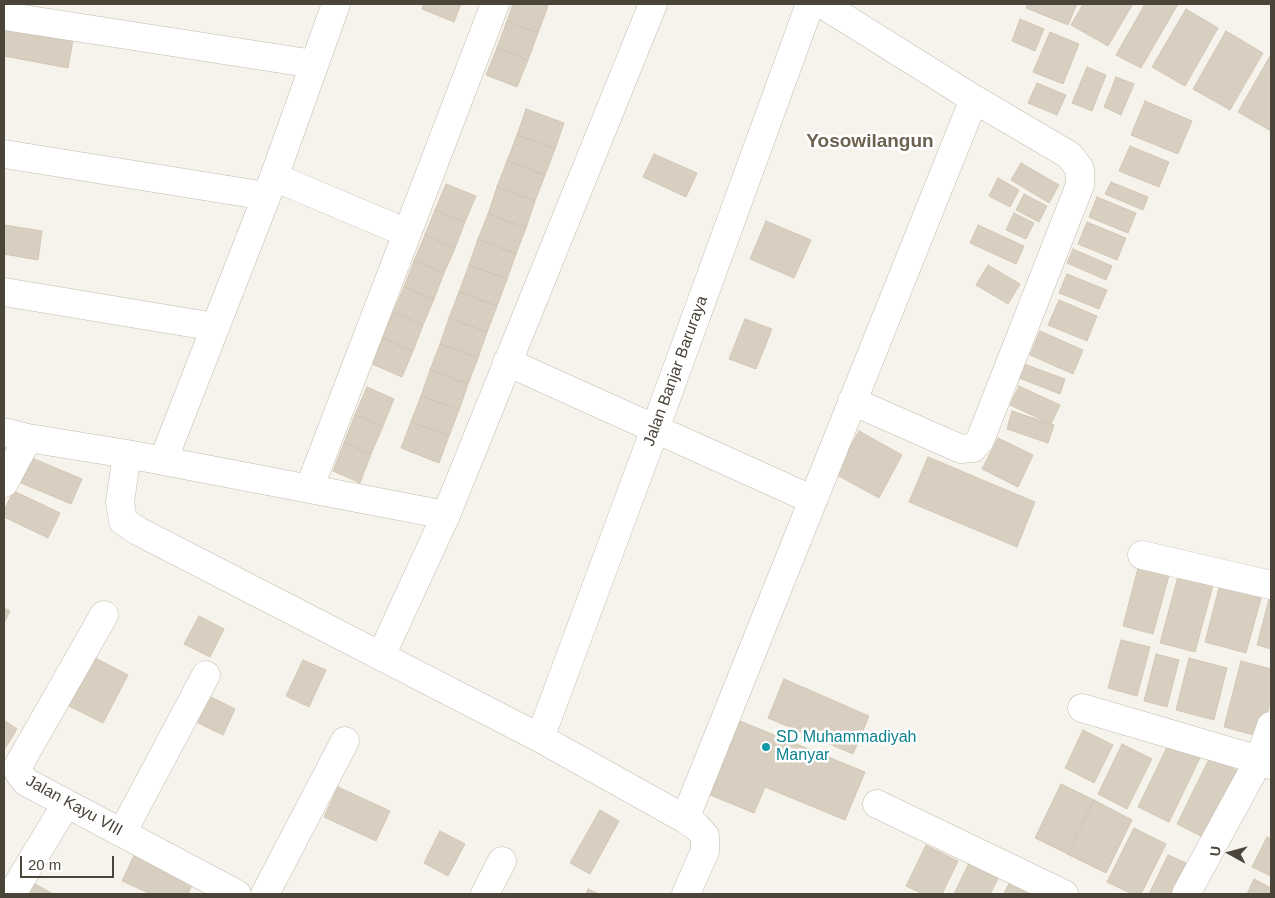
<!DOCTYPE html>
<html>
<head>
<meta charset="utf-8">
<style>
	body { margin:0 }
	#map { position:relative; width:1275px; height:898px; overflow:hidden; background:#f6f3ec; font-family:Helvetica,sans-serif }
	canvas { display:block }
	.frame { position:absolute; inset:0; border:5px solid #4b4439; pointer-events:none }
	.north { position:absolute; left:1205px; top:828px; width:50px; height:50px; -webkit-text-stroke:4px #fff; paint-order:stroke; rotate:277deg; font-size:14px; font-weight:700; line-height:20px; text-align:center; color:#4b4439 }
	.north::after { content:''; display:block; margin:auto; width:18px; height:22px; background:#4b4439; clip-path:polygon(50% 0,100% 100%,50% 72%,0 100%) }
	.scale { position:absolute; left:20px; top:856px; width:94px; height:22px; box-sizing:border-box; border:2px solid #4b4439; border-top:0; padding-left:6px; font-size:15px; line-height:18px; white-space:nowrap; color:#4b4439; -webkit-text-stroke:4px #fff; paint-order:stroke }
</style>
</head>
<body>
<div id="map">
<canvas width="1275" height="898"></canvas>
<div class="frame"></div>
<div class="north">U</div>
<div class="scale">20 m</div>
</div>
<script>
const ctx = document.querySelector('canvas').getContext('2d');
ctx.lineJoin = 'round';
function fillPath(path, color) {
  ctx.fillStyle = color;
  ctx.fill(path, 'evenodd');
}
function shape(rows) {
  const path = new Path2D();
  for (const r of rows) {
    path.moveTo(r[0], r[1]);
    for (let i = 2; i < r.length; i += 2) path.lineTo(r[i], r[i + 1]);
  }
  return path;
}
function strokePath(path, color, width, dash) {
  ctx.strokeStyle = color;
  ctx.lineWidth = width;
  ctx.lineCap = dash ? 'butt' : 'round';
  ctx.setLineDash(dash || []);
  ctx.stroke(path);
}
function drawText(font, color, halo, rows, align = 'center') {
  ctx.font = font + ' Helvetica,sans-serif';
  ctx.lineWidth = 5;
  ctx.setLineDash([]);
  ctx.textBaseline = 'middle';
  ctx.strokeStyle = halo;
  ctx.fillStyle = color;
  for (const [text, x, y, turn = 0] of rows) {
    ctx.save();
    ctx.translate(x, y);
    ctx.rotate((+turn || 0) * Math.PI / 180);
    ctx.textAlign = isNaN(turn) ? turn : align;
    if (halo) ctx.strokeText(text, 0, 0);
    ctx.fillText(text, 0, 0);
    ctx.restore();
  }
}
const building = shape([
	[424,4,461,4,454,22,422,9,424,4],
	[513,4,542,4,548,6,538,33,507,21,513,4],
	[1028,4,1077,4,1068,25,1026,8,1028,4],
	[1083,4,1133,4,1108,46,1071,25,1083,4],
	[1145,4,1178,4,1141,68,1116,55,1145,4],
	[1186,9,1218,28,1185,86,1152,67,1186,9],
	[1020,19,1044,29,1035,51,1012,41,1020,19],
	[507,21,538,33,528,60,497,48,507,21],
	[4,26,73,40,68,68,4,56,4,26],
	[1226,31,1263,53,1230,110,1193,89,1226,31],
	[1050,32,1079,44,1063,84,1033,72,1050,32],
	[497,48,528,60,517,87,486,75,497,48],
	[1270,56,1271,57,1271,131,1238,112,1270,56],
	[1087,67,1106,75,1092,111,1072,103,1087,67],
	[1116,77,1134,84,1121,115,1104,107,1116,77],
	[1037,83,1066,95,1057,115,1028,103,1037,83],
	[1145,101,1192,121,1178,154,1131,135,1145,101],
	[526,109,564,123,555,149,517,135,526,109],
	[517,135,555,149,545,175,507,161,517,135],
	[1130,146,1169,162,1159,187,1119,171,1130,146],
	[654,154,697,173,686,197,643,177,654,154],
	[507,161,545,175,535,201,497,187,507,161],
	[1021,163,1059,185,1049,203,1011,180,1021,163],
	[998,178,1019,190,1010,207,989,196,998,178],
	[1111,182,1148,197,1143,210,1105,194,1111,182],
	[446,184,476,196,465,222,435,210,446,184],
	[497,187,535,201,526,228,488,214,497,187],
	[1024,194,1047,206,1039,222,1016,210,1024,194],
	[1097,197,1136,213,1128,233,1089,217,1097,197],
	[435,210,465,222,455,248,425,235,435,210],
	[1014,213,1034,223,1026,239,1006,230,1014,213],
	[488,214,526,228,516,254,478,239,488,214],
	[766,221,811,240,794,278,750,259,766,221],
	[1087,222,1126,238,1117,260,1078,244,1087,222],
	[4,225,42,231,38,260,4,254,4,225],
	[978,225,1024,246,1016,264,970,243,978,225],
	[425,235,455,248,444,273,414,261,425,235],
	[478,239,516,254,507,279,469,265,478,239],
	[1073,249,1112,266,1106,280,1067,263,1073,249],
	[414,261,444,273,434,299,404,287,414,261],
	[469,265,507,279,497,306,459,292,469,265],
	[988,265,1020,284,1008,304,976,285,988,265],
	[1067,274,1107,290,1099,309,1059,293,1067,274],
	[404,287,434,299,423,325,393,312,404,287],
	[459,292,497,306,487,332,449,318,459,292],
	[1059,300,1097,316,1087,341,1048,325,1059,300],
	[393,312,423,325,413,351,383,338,393,312],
	[449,318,487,332,478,358,440,344,449,318],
	[745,319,772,329,756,369,729,359,745,319],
	[1040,331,1083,350,1073,374,1030,355,1040,331],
	[383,338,413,351,402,377,372,364,383,338],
	[440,344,478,358,468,384,430,370,440,344],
	[1024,364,1065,379,1060,394,1019,378,1024,364],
	[430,370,468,384,459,410,421,396,430,370],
	[1019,386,1060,405,1051,424,1010,405,1019,386],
	[367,387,394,399,383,426,355,415,367,387],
	[421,396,459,410,449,436,411,422,421,396],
	[1012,411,1054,425,1048,443,1007,429,1012,411],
	[355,415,383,426,371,454,344,443,355,415],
	[411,422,449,436,439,463,401,448,411,422],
	[859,431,902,455,879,498,835,474,859,431],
	[998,438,1033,455,1018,487,982,469,998,438],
	[344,443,371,454,360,483,333,471,344,443],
	[928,457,1035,502,1017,547,909,502,928,457],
	[32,458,82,479,71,504,21,483,32,458],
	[14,491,60,513,48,538,4,517,4,510,14,491],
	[1139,564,1170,572,1153,634,1123,626,1139,564],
	[1180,569,1215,578,1195,652,1160,643,1180,569],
	[1220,584,1262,595,1246,653,1205,642,1220,584],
	[1269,599,1271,600,1271,649,1257,645,1269,599],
	[4,608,10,611,4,623,4,608],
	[199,616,224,629,210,657,184,644,199,616],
	[1121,640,1150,647,1137,696,1108,688,1121,640],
	[84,652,128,675,103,723,59,701,84,652],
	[1156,654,1179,660,1167,707,1144,701,1156,654],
	[1189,658,1227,668,1214,720,1176,710,1189,658],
	[303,660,326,670,309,707,286,696,303,660],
	[1241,661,1271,669,1271,698,1261,737,1224,727,1241,661],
	[784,679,869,716,853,754,768,718,784,679],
	[201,692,235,709,223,735,188,718,201,692],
	[4,720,17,729,4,750,4,720],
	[740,721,865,772,845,820,765,787,754,813,710,795,740,721],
	[1083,730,1113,745,1094,783,1065,768,1083,730],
	[1169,743,1200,758,1169,822,1138,807,1169,743],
	[1122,744,1152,759,1127,809,1098,794,1122,744],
	[1210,757,1238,771,1205,838,1177,824,1210,757],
	[1061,784,1094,800,1068,854,1035,838,1061,784],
	[338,787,390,811,376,841,324,817,338,787],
	[1094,800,1132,820,1106,873,1067,854,1094,800],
	[600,810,619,821,590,874,570,863,600,810],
	[1134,828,1166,844,1141,894,1132,894,1107,882,1134,828],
	[440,831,465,844,448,876,424,863,440,831],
	[1267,837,1271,839,1271,876,1252,867,1267,837],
	[926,845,958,861,942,894,923,894,906,886,926,845],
	[135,853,194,880,188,894,151,894,122,881,135,853],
	[1168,855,1186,863,1171,894,1149,894,1168,855],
	[969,863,999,877,990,894,954,894,969,863],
	[1011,879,1041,894,1004,894,1011,879],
	[1254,879,1271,888,1271,894,1247,894,1254,879],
	[28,880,53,894,21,894,28,880],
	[588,889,599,894,586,894,588,889]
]);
fillPath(building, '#d8cfc1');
strokePath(building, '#d3c7b4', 1);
const minor = shape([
	[822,4,974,99,1069,155,1080,169,1080,185,980,440,973,448,961,449,852,401],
	[4,16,314,64],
	[4,154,266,196],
	[274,177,407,233],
	[4,292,215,327],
	[507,362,813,500],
	[4,432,28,438,127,454,446,515],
	[127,454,120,502,123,521,138,531,540,738,685,819,697,827,705,836,705,851,686,894],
	[163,461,274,177,336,4],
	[4,483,28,438],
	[309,489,495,4],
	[1142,555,1271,585],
	[104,615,18,766,19,773,26,782,237,894],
	[381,656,446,515,653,4],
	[1082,708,1259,760,1271,765],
	[540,738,655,429,810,4],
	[877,804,1064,894],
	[685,819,974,99],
	[122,833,206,675],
	[12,894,66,804],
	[265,894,345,741],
	[485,894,502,861],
	[1186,894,1259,760,1271,726]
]);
strokePath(minor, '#c2bbae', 29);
strokePath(minor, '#fff', 28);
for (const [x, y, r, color] of [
	[766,747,5,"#0f9aa8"]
]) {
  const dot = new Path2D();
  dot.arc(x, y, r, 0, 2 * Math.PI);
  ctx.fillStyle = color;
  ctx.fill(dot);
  strokePath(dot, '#fff', 2);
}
drawText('16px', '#4b4439', '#fff', [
	["Jalan Banjar Baruraya",676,371,-70],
	["Jalan Kayu VIII",74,806,29]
]);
drawText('16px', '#0d838f', '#fff', [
	["SD Muhammadiyah",776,738],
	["Manyar",776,756]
], 'left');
drawText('bold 19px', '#6e6250', '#fff', [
	["Yosowilangun",870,142]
]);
</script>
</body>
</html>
